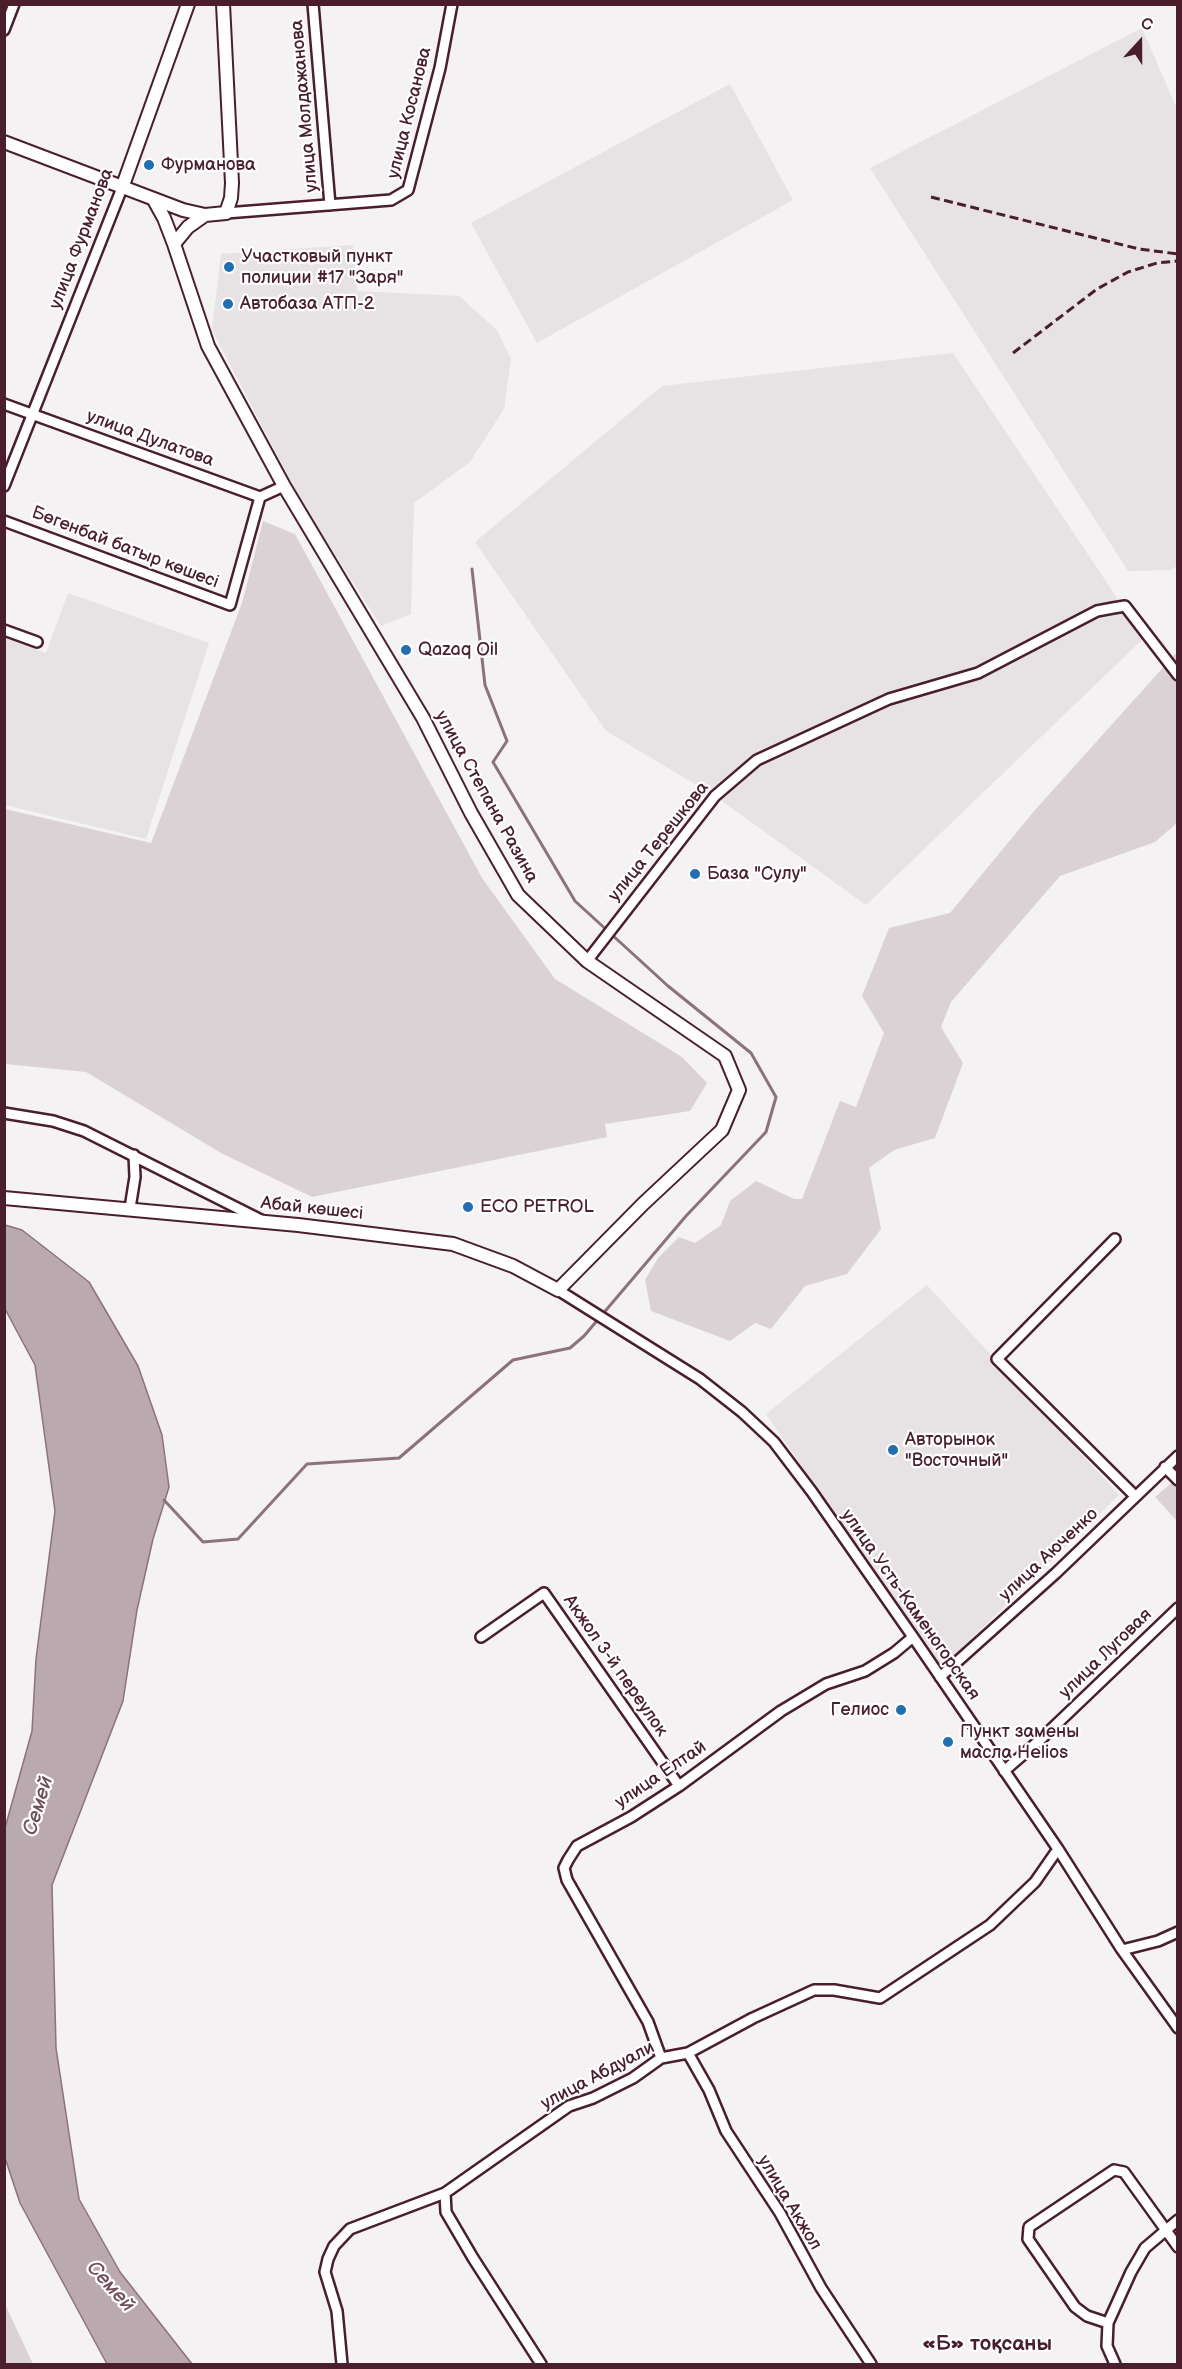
<!DOCTYPE html>
<html>
<head>
<meta charset="utf-8">
<style>
	body { margin:0 }
	#map { position:relative; width:1182px; height:2369px; overflow:hidden; background:#f4f2f2; font-family:"Balsamiq Sans",sans-serif }
	canvas { display:block }
	.frame { position:absolute; inset:0; border:6px solid #4a1f2b; pointer-events:none }
	.north { position:absolute; left:1110px; top:12px; width:60px; height:60px; -webkit-text-stroke:4px #fff; paint-order:stroke; rotate:21deg; font-size:16px; font-weight:700; line-height:24px; text-align:center; color:#4a1f2b }
	.north::after { content:''; display:block; margin:auto; width:21px; height:27px; background:#4a1f2b; clip-path:polygon(50% 0,100% 100%,50% 72%,0 100%) }
</style>
</head>
<body>
<div id="map">
<canvas width="1182" height="2369"></canvas>
<div class="frame"></div>
<div class="north">С</div>
</div>
<script>
const ctx = document.querySelector('canvas').getContext('2d');
ctx.lineJoin = 'round';
function fillPath(path, color) {
  ctx.fillStyle = color;
  ctx.fill(path, 'evenodd');
}
function shape(rows) {
  const path = new Path2D();
  for (const r of rows) {
    path.moveTo(r[0], r[1]);
    for (let i = 2; i < r.length; i += 2) path.lineTo(r[i], r[i + 1]);
  }
  return path;
}
function strokePath(path, color, width, dash) {
  ctx.strokeStyle = color;
  ctx.lineWidth = width;
  ctx.lineCap = dash ? 'butt' : 'round';
  ctx.setLineDash(dash || []);
  ctx.stroke(path);
}
function drawText(font, color, halo, rows, align = 'center') {
  ctx.font = font + ' "Balsamiq Sans",sans-serif';
  ctx.lineWidth = 4.5;
  ctx.setLineDash([]);
  ctx.textBaseline = 'middle';
  ctx.strokeStyle = halo;
  ctx.fillStyle = color;
  for (const [text, x, y, turn = 0] of rows) {
    ctx.save();
    ctx.translate(x, y);
    ctx.rotate((+turn || 0) * Math.PI / 180);
    ctx.textAlign = isNaN(turn) ? turn : align;
    if (halo) ctx.strokeText(text, 0, 0);
    ctx.fillText(text, 0, 0);
    ctx.restore();
  }
}
fillPath(shape([
	[1142,28,1177,109,1178,565,1171,570,1128,571,870,168],
	[730,84,793,200,537,343,471,223],
	[353,245,357,291,459,296,497,330,511,359,504,409,470,462,414,503,411,614,381,626,301,501,212,330,221,254],
	[953,353,1144,638,866,905,715,796,606,731,475,542,662,386],
	[68,593,209,643,146,839,5,805,5,638,46,653],
	[927,1285,1119,1495,940,1669,766,1414]
]), '#e7e2e3');
fillPath(shape([
	[263,521,295,534,482,878,555,979,682,1057,707,1083,690,1111,605,1124,607,1137,312,1197,221,1153,86,1072,5,1064,5,809,151,843,242,603],
	[1177,652,1177,823,1155,842,1060,876,951,1002,941,1027,963,1063,935,1138,894,1150,869,1168,881,1229,847,1274,805,1286,771,1329,755,1323,730,1341,651,1311,645,1280,658,1258,679,1237,695,1243,721,1225,730,1201,756,1181,794,1199,802,1199,840,1101,856,1107,884,1033,862,996,889,928,950,913,1035,810],
	[1176,1479,1178,1480,1177,1521,1155,1497],
	[5,2304,33,2364,5,2364]
]), '#dbd2d5');
const water = shape([
	[5,1225,22,1230,89,1282,138,1366,162,1435,169,1487,153,1539,137,1610,123,1701,52,1885,56,2048,79,2199,120,2272,192,2364,107,2364,20,2203,5,2158,5,1828,32,1731,36,1659,55,1511,35,1365,5,1309,5,1225]
]);
fillPath(water, '#baa9ae');
strokePath(water, '#8d727a', 1.5);
strokePath(shape([
	[164,1500,203,1542,238,1539,307,1464,399,1458,513,1360,570,1348,584,1336,686,1216,766,1132,776,1097,751,1053,668,986,575,901,493,762,507,741,485,685,472,569]
]), '#8d727a', 3);
const minor = shape([
	[313,4,330,205],
	[4,30,14,4],
	[226,213,391,200,408,190,440,68,452,4],
	[4,404,260,497,284,486],
	[4,486,122,188],
	[4,521,230,605,260,497],
	[4,630,37,642],
	[587,961,715,796,757,760,889,699,978,673,1097,611,1113,608,1125,606,1178,675],
	[4,1113,53,1121,84,1131,261,1220],
	[130,1208,135,1177,134,1155],
	[1115,1239,997,1359,1135,1496],
	[558,1290,700,1379,742,1412,774,1442,812,1492,913,1637,1058,1849,1122,1950,1178,2028],
	[1165,1467,1178,1480],
	[481,1637,544,1593,679,1786],
	[940,1677,1056,1573,1178,1456],
	[1004,1771,1040,1740,1178,1608],
	[1122,1950,1158,1941,1178,1932],
	[688,2053,709,2090,726,2131,780,2213,821,2288,871,2364],
	[661,2058,648,2022,567,1880,564,1868,568,1860,577,1846,631,1817,679,1786,781,1711,826,1684,865,1671,894,1653,913,1637],
	[1108,2323,1131,2272,1145,2248,1178,2220],
	[342,2364,337,2311,325,2272,328,2259,334,2246,350,2229,445,2193],
	[541,2364,473,2258,446,2212,445,2193,569,2106,593,2098,633,2078,661,2058,688,2053,753,2018,814,1990,834,1990,880,1998,990,1925,1035,1882,1058,1849],
	[1115,2364,1107,2346,1108,2323,1087,2316,1075,2307,1028,2239,1029,2227,1114,2170,1124,2172,1178,2247]
]);
const major = shape([
	[4,142,183,210,205,215,226,213,231,198,232,183,223,4],
	[122,188,188,4],
	[174,244,188,227,205,215],
	[4,1198,298,1225,453,1244,513,1266,558,1290,643,1204,722,1130,739,1090,725,1056,587,961,518,895,471,813,423,718,284,486,208,346,174,244,164,218,154,200]
]);
strokePath(minor, '#4a1f2b', 14);
strokePath(major, '#4a1f2b', 16);
strokePath(minor, '#fff', 9);
strokePath(major, '#fff', 12);
strokePath(shape([
	[931,197,1139,249,1178,254],
	[1013,353,1097,289,1128,272,1157,263,1178,261]
]), '#4a1f2b', 3, [9, 4.5]);
for (const [x, y, r, color] of [
	[149,165,6,"#1f6fb2"],
	[229,267,6,"#1f6fb2"],
	[228,304,6,"#1f6fb2"],
	[406,650,6,"#1f6fb2"],
	[695,874,6,"#1f6fb2"],
	[468,1207,6,"#1f6fb2"],
	[893,1450,6,"#1f6fb2"],
	[901,1710,6,"#1f6fb2"],
	[948,1742,6,"#1f6fb2"]
]) {
  const dot = new Path2D();
  dot.arc(x, y, r, 0, 2 * Math.PI);
  ctx.fillStyle = color;
  ctx.fill(dot);
  strokePath(dot, '#fff', 2);
}
drawText('18px', '#4a1f2b', '#fff', [
	["улица Молдажанова",305,106,-95],
	["улица Косанова",410,113,-76],
	["улица Фурманова",82,239,-69],
	["улица Дулатова",150,439,20],
	["Бөгенбай батыр көшесі",125,548,21],
	["улица Степана Разина",486,797,61],
	["улица Терешкова",659,842,-51],
	["Абай көшесі",312,1209,6],
	["улица Аюченко",1049,1555,-43],
	["улица Усть-Каменогорская",910,1605,55],
	["улица Луговая",1106,1654,-44],
	["Акжол 3-й переулок",615,1666,55],
	["улица Елтай",661,1775,-34],
	["улица Абдуали",598,2076,-28],
	["улица Акжол",789,2203,59]
]);
drawText('18px', '#4a1f2b', '#fff', [
	["Фурманова",161,165],
	["Участковый пункт",241,257],
	["полиции #17 \"Заря\"",241,278],
	["Автобаза АТП-2",240,304],
	["Qazaq Oil",418,650],
	["База \"Сулу\"",707,874],
	["ECO PETROL",480,1207],
	["Авторынок",905,1440],
	["\"Восточный\"",905,1461],
	["Гелиос",889,1710,"right"],
	["Пункт замены",960,1732],
	["масла Helios",960,1753]
], 'left');
drawText('italic 20px', '#714f59', '#fff', [
	["Семей",39,1806,-73],
	["Семей",110,2287,48]
]);
drawText('bold 21px', '#4a1f2b', '#fff', [
	["«Б» тоқсаны",987,2345]
]);
</script>
</body>
</html>
